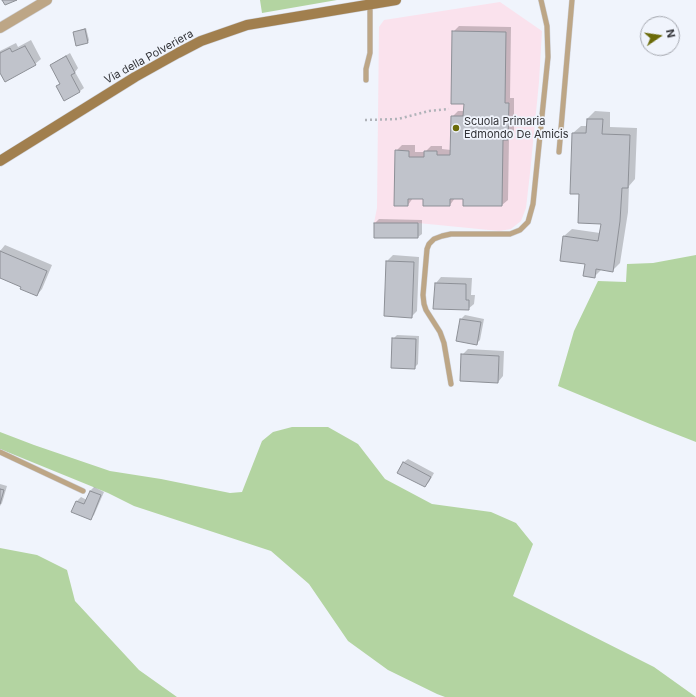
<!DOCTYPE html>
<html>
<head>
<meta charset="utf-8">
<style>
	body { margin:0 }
	#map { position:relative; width:696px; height:697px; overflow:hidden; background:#f0f4fc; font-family:Inter,sans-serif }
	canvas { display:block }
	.north { position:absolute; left:640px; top:16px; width:40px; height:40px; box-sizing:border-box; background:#f0f4fc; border:1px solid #a4a7ae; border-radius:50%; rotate:77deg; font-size:11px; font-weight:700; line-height:16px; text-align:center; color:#333438 }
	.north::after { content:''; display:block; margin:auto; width:14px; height:18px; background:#6b6b09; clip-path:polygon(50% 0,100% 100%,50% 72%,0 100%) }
</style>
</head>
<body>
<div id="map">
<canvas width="696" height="697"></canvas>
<div class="north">N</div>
</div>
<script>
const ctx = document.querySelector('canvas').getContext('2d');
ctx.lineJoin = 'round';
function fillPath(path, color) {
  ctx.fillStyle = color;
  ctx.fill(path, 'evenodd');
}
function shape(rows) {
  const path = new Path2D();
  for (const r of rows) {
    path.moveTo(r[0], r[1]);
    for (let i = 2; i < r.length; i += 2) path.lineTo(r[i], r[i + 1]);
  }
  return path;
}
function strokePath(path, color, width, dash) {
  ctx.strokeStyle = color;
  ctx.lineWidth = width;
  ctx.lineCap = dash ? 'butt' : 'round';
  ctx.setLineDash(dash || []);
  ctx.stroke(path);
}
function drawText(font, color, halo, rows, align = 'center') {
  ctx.font = font + ' Inter,sans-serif';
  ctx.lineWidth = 3.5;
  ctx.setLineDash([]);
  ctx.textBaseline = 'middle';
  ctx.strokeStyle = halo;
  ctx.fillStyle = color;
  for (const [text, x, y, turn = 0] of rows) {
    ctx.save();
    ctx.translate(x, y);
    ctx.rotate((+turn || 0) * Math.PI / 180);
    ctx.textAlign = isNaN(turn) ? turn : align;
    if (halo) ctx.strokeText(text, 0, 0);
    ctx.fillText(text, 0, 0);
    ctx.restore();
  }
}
fillPath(shape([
	[500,2,542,31,539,82,530,173,526,208,521,221,511,229,499,231,418,223,374,223,377,208,379,27,384,20]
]), '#fae2ed');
fillPath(shape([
	[260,0,337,0,262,13],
	[696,255,696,442,650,424,558,386,574,331,598,281,626,282,627,264,653,263],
	[292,427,328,427,358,444,385,479,432,504,491,512,516,523,533,544,513,596,654,667,696,697,445,697,437,694,388,670,348,641,309,584,271,551,134,506,108,493,0,449,0,432,34,445,110,471,161,479,230,493,242,492,262,441,273,432],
	[0,548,37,555,67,570,75,601,139,670,177,697,0,697]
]), '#b3d4a1');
fillPath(shape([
	[459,26,511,27,510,98,514,98,514,133,509,138,508,200,502,205,464,198,455,198,450,205,424,198,413,198,408,205,396,151,402,145,415,145,415,152,425,152,431,146,442,146,442,149,451,150,452,117,458,111,465,111,465,103,453,32],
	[86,28,89,40,88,42,74,32],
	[31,40,41,59,35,64,0,71,0,51,16,43,18,47],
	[70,53,78,68,75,72,84,88,80,91,65,99,58,86,61,83,51,65,55,62],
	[595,111,610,112,610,127,637,128,635,179,629,186,628,212,620,263,612,271,602,269,594,277,586,264,564,236,572,229,600,233,602,223,580,193,573,133,581,126,587,126,587,119],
	[379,219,422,220,422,234,418,237,375,237,375,223],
	[5,245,52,265,42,289,37,295,23,286,0,276,0,251],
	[393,255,419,257,417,311,411,317,387,261],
	[441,277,472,278,471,295,475,295,474,304,468,309,436,283],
	[465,315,484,319,480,340,476,344,457,341,461,319],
	[397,335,419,336,418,364,414,368,393,339],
	[468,349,504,351,503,376,498,382,462,355],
	[408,459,434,473,429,482,425,486,399,472,404,462],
	[0,484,7,486,2,503,0,506],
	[94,487,104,492,94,515,90,519,73,512,77,501,81,497,87,500,90,491]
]), '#0003');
const building = shape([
	[2,0,17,0,5,5,2,0],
	[85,29,88,43,76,46,73,32,85,29],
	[452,31,506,32,505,103,509,103,508,140,503,140,502,206,463,206,463,199,450,199,450,206,423,206,423,199,408,199,408,206,394,206,395,150,409,151,409,157,424,157,424,151,437,151,437,155,450,155,451,116,463,116,464,104,451,104,452,31],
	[25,46,36,65,5,82,0,73,0,53,10,48,12,52,25,46],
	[66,56,75,73,71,75,80,92,64,101,56,86,60,84,50,65,66,56],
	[587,119,603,119,602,134,630,135,628,188,622,188,620,221,613,272,596,269,595,278,583,276,585,264,560,261,563,236,598,241,601,224,578,223,579,194,570,194,572,133,586,133,587,119],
	[374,223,418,223,418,238,374,238,374,223],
	[0,251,47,271,37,296,20,289,21,287,0,278,0,251],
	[386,261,414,262,412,318,384,316,386,261],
	[435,283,466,284,466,300,469,300,469,310,433,309,435,283],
	[460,319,481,322,477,345,456,341,460,319],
	[392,338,416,339,415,369,391,368,392,338],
	[461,354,499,356,498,383,460,381,461,354],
	[403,462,431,477,425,487,397,473,403,462],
	[0,489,4,490,0,504,0,489],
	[90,491,101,495,91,520,71,512,76,501,84,504,90,491]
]);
fillPath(building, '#c0c3cb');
strokePath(building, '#8d9097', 1);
const service = shape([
	[366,80,366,69,370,53,370,5],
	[559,152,572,0],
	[451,384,444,343,440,332,426,310,424,304,423,295,427,249,429,244,434,239,442,236,451,234,510,234,520,230,528,222,533,204,548,57,547,26,541,0],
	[0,452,83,491]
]);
const minor = shape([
	[0,28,47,0]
]);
const secondary = shape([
	[0,161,135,77,178,53,201,41,247,25,396,0]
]);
strokePath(service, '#ced1d9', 6);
strokePath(minor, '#ced1d9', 11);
strokePath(secondary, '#ced1d9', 11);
strokePath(shape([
	[365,120,398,119,429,111,449,109]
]), '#b0b3b9', 2.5, [2, 3]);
strokePath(service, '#bda686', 5);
strokePath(minor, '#bda686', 10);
strokePath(secondary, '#a17f4e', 10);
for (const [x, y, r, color] of [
	[456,128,4,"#6b6b09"]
]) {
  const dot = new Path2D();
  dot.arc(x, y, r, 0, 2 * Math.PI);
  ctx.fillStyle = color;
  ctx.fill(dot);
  strokePath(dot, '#f0f4fc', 1.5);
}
drawText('11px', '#333438', '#f0f4fc', [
	["Via della Polveriera",149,57,-29]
]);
drawText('11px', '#333438', '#f0f4fc', [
	["Scuola Primaria",464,122],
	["Edmondo De Amicis",464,135]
], 'left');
</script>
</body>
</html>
